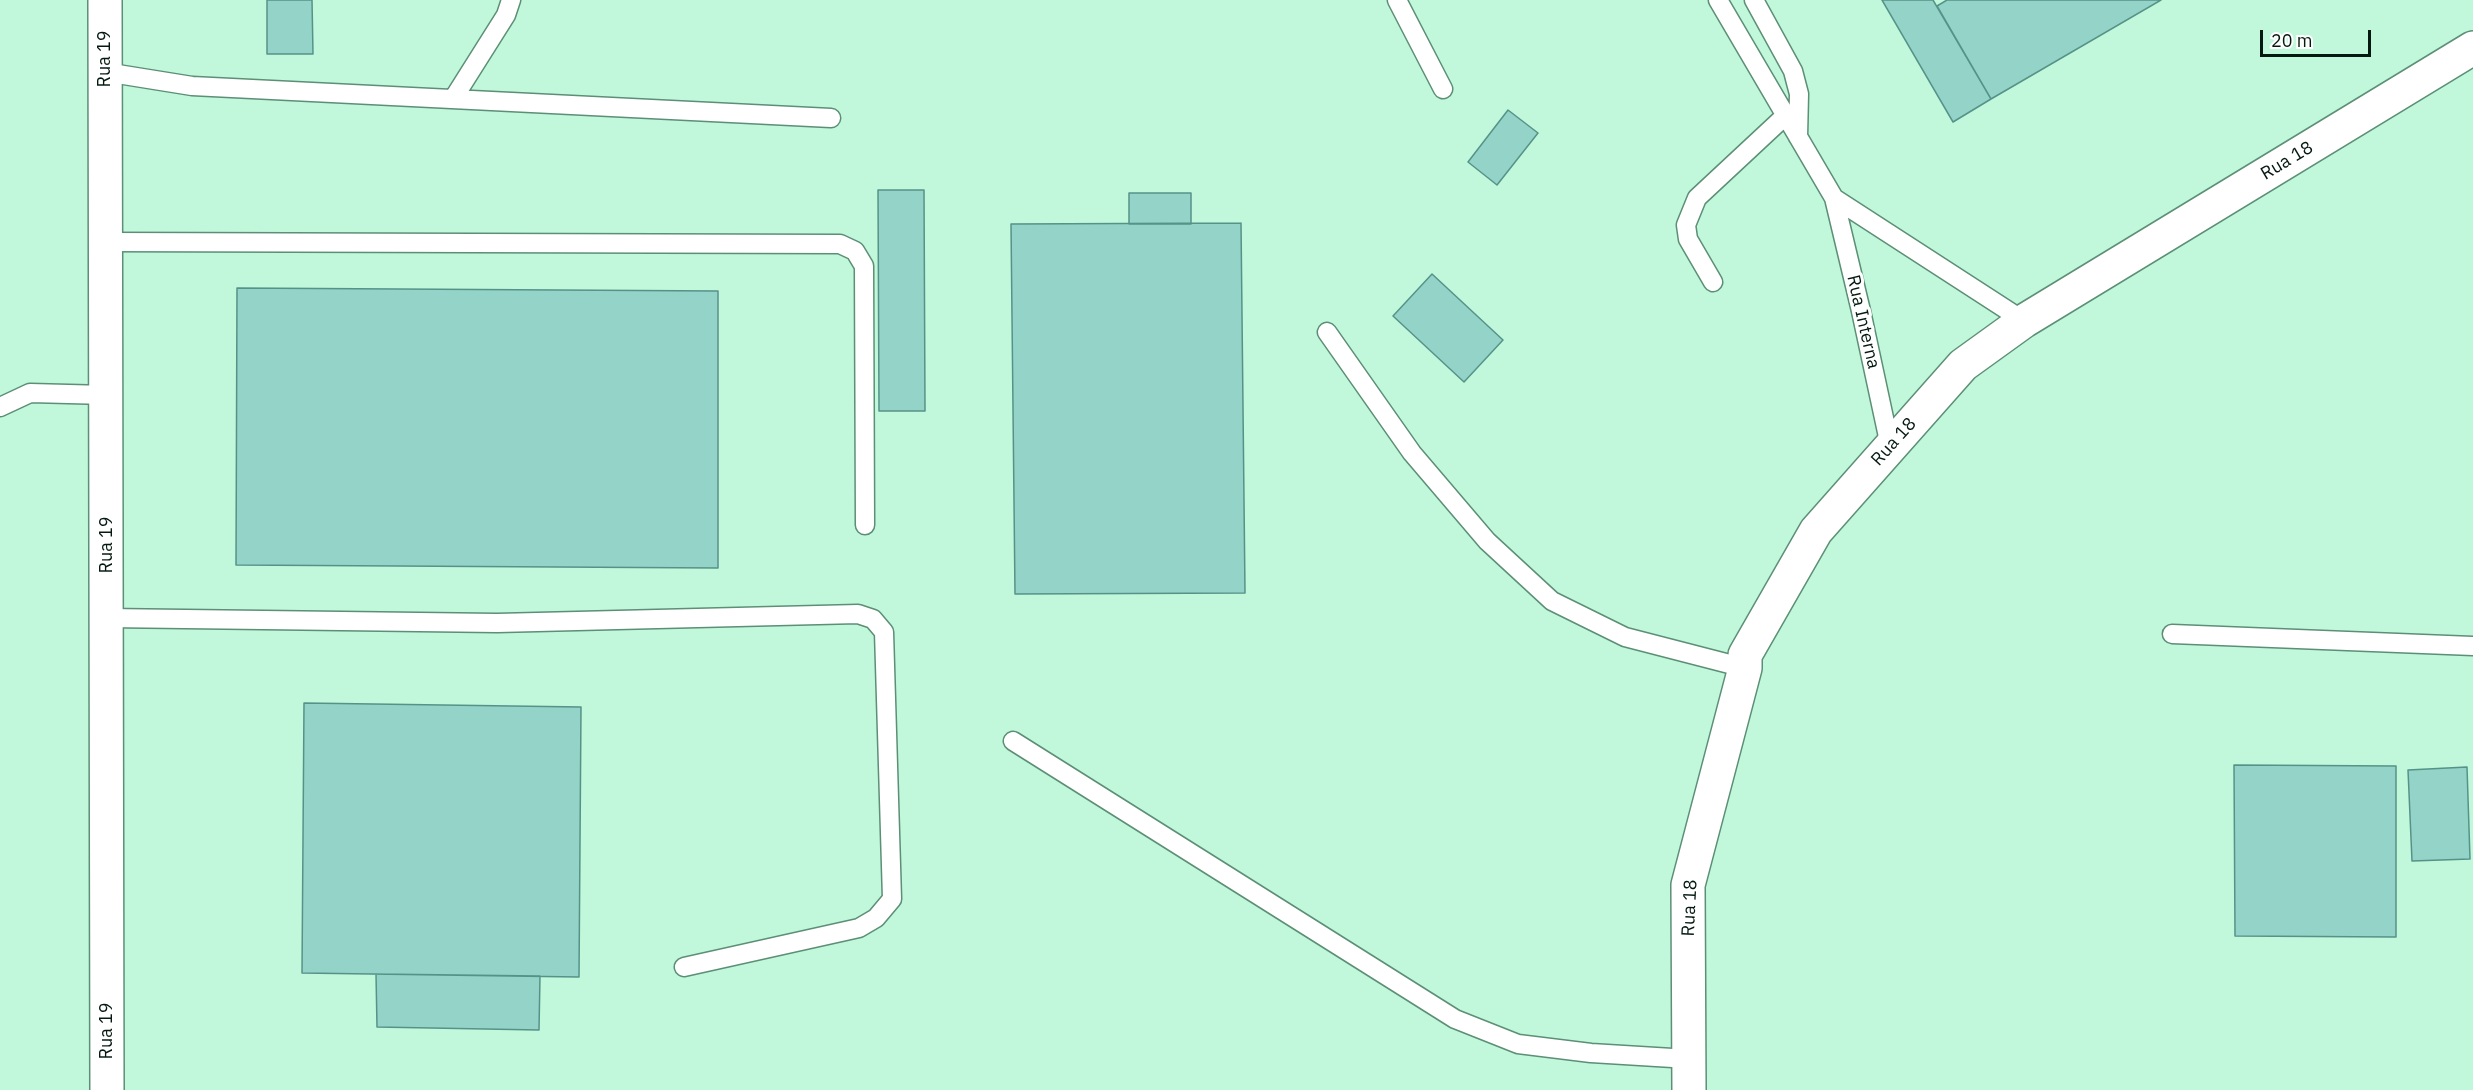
<!DOCTYPE html>
<html>
<head>
<meta charset="utf-8">
<style>
	body { margin:0 }
	#map { position:relative; width:2473px; height:1090px; overflow:hidden; background:#c1f7da; font-family:"IBM Plex Sans",sans-serif }
	canvas { display:block }
	.scale { position:absolute; left:2260px; top:30px; width:111px; height:27px; box-sizing:border-box; border:3px solid #051910; border-top:0; padding-left:8px; font-size:18px; line-height:21px; white-space:nowrap; color:#051910; -webkit-text-stroke:4px #fff; paint-order:stroke }
</style>
</head>
<body>
<div id="map">
<canvas width="2473" height="1090"></canvas>
<div class="scale">20 m</div>
</div>
<script>
const ctx = document.querySelector('canvas').getContext('2d');
ctx.lineJoin = 'round';
function fillPath(path, color) {
  ctx.fillStyle = color;
  ctx.fill(path, 'evenodd');
}
function shape(rows) {
  const path = new Path2D();
  for (const r of rows) {
    path.moveTo(r[0], r[1]);
    for (let i = 2; i < r.length; i += 2) path.lineTo(r[i], r[i + 1]);
  }
  return path;
}
function strokePath(path, color, width, dash) {
  ctx.strokeStyle = color;
  ctx.lineWidth = width;
  ctx.lineCap = dash ? 'butt' : 'round';
  ctx.setLineDash(dash || []);
  ctx.stroke(path);
}
function drawText(font, color, halo, rows, align = 'center') {
  ctx.font = font + ' "IBM Plex Sans",sans-serif';
  ctx.lineWidth = 6;
  ctx.setLineDash([]);
  ctx.textBaseline = 'middle';
  ctx.strokeStyle = halo;
  ctx.fillStyle = color;
  for (const [text, x, y, turn = 0] of rows) {
    ctx.save();
    ctx.translate(x, y);
    ctx.rotate((+turn || 0) * Math.PI / 180);
    ctx.textAlign = isNaN(turn) ? turn : align;
    if (halo) ctx.strokeText(text, 0, 0);
    ctx.fillText(text, 0, 0);
    ctx.restore();
  }
}
const building = shape([
	[267,0,312,0,313,54,267,54,267,0],
	[1882,0,1933,0,1991,99,1953,122,1882,0],
	[1947,0,2161,0,1991,99,1937,6,1947,0],
	[1508,110,1538,133,1497,185,1468,162,1508,110],
	[878,190,924,190,925,411,879,411,878,190],
	[1129,193,1191,193,1191,224,1129,224,1129,193],
	[1241,223,1245,593,1015,594,1011,224,1241,223],
	[1432,274,1503,340,1464,382,1393,316,1432,274],
	[237,288,718,291,718,568,236,565,237,288],
	[304,703,581,707,579,977,302,973,304,703],
	[2234,765,2396,766,2396,937,2235,936,2234,765],
	[2467,767,2470,859,2412,861,2408,770,2467,767],
	[376,974,540,976,539,1030,377,1027,376,974]
]);
fillPath(building, '#94d4c8');
strokePath(building, '#559388', 1.5);
const service = shape([
	[1397,0,1443,89],
	[1718,0,1834,198,1861,311,1890,446],
	[1754,0,1793,71,1799,94,1798,137],
	[105,72,192,86,831,118],
	[453,99,506,15,511,0],
	[1834,198,2024,321],
	[106,242,840,244,855,251,864,266,865,525],
	[1713,282,1688,239,1686,225,1697,198,1785,116],
	[1327,332,1412,453,1487,541,1552,601,1625,637,1745,668],
	[0,407,30,393,107,395],
	[107,618,497,623,858,614,873,619,884,632,892,899,876,918,859,928,684,967],
	[2172,634,2473,646],
	[1013,741,1455,1019,1518,1044,1591,1053,1689,1059]
]);
const minor = shape([
	[105,0,107,1090],
	[1689,1090,1688,885,1745,668,1745,655,1816,531,1963,365,2024,321,2473,48]
]);
strokePath(service, '#5c8f76', 21);
strokePath(minor, '#5c8f76', 36);
strokePath(service, '#fff', 18);
strokePath(minor, '#fff', 33);
drawText('18px', '#051910', '#fff', [
	["Rua 19",105,59,-90],
	["Rua 18",2287,161,-31],
	["Rua Interna",1863,322,77],
	["Rua 18",1894,442,-48],
	["Rua 19",107,545,-90],
	["Rua 18",1690,908,-87],
	["Rua 19",107,1031,-90]
]);
</script>
</body>
</html>
